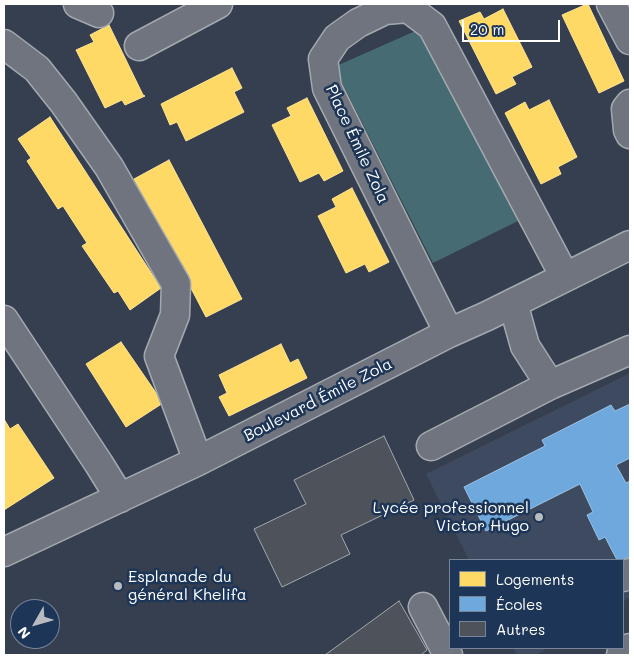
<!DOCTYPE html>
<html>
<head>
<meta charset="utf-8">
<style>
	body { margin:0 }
	#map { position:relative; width:634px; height:659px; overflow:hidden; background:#353f4f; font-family:Mali,sans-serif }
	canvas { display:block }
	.frame { position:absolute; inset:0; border:5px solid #fff; pointer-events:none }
	.legend { position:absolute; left:449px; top:559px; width:175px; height:90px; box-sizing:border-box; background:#1d3557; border:1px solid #77869a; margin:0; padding:6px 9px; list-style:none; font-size:15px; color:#fff }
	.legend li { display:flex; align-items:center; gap:10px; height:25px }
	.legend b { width:25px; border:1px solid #77869a }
	.north { position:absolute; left:10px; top:599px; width:50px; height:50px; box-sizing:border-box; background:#1d3557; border:1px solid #77869a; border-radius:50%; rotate:232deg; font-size:14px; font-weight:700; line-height:20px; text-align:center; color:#fff }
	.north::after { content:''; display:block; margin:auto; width:18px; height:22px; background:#b8bcc1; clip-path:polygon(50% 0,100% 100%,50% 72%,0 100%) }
	.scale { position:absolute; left:462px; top:20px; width:98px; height:22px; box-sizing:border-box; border:2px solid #fff; border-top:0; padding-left:6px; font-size:15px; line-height:18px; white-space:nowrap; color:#fff; -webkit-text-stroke:4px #1d3557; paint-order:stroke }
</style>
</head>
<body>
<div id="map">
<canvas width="634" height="659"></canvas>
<div class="frame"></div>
<ul class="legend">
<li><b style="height:14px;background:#ffd966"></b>Logements</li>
<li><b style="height:14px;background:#6fa8dc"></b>Écoles</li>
<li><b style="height:14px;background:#4d525b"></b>Autres</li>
</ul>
<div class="north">N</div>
<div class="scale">20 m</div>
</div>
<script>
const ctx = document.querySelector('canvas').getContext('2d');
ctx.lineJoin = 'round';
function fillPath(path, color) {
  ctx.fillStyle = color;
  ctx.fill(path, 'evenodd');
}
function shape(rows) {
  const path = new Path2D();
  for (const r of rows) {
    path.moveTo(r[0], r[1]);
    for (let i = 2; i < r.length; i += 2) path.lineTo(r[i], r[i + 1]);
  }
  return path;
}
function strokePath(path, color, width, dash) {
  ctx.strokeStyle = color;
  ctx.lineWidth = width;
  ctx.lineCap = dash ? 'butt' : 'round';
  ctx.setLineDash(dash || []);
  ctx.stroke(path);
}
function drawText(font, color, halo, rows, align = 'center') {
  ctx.font = font + ' Mali,sans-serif';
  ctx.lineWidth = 5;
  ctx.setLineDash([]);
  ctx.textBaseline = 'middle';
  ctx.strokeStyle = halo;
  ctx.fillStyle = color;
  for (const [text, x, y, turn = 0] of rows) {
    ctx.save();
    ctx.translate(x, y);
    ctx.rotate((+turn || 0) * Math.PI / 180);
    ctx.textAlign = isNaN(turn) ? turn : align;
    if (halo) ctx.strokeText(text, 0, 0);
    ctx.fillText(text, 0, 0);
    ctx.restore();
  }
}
fillPath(shape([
	[630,373,630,597,623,602,623,560,469,560,426,474],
	[513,648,548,648,536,655,517,655]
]), '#3d4a5f');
fillPath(shape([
	[422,28,518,221,433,263,334,67]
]), '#466b72');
const homes = shape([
	[587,4,588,4,624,81,599,93,562,15,587,4],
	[503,9,532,67,512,77,516,84,496,94,459,21,480,12,484,19,503,9],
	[109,25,143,95,145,96,125,105,122,100,105,108,76,50,94,42,90,35,109,25],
	[232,68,242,88,234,92,244,112,186,141,177,122,170,125,161,104,232,68],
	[307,98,343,171,324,181,319,173,300,182,272,125,291,116,287,108,307,98],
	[549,100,577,157,558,167,561,174,541,184,505,113,525,102,529,110,549,100],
	[50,117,161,288,130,310,118,291,114,293,82,246,87,243,63,206,58,209,27,161,31,158,18,139,50,117],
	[169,160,242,299,206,317,134,179,169,160],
	[352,188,389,262,369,272,365,264,346,273,318,216,336,207,332,199,352,188],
	[121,342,163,403,126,427,86,364,121,342],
	[281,344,290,363,298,359,307,378,229,416,219,397,227,393,219,375,281,344],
	[4,419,10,429,18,424,54,478,4,510,4,419]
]);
fillPath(homes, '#ffd966');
strokePath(homes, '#ffe494', 1);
const schools = shape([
	[630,404,630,458,616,465,626,483,630,481,630,563,623,567,623,560,617,560,605,537,599,540,587,515,593,512,580,484,486,531,464,487,545,446,542,440,611,405,615,411,630,404]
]);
fillPath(schools, '#6fa8dc');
strokePath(schools, '#9ac2e6', 1);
const building = shape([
	[384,436,414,500,341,535,350,554,282,587,254,529,306,504,294,480,384,436],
	[399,601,427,650,421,655,325,655,399,601]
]);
fillPath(building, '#4d525b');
strokePath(building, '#a4a9b0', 1);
const minor = shape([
	[78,4,99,13],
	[611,4,630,40],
	[4,44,37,69,64,103,109,167,176,284,175,315,159,356,198,461],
	[139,46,218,4],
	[630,104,626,109,628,130,630,134],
	[513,303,525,346,550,385,630,350],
	[4,320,99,464,120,498],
	[449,333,327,88,323,59,337,38,358,23,385,10,408,8,432,26,565,277],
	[431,446,550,385],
	[4,552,198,461,449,333,487,316,630,245],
	[623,577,630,573],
	[423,607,448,655],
	[621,655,630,648]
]);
strokePath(minor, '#a4a9b0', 31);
strokePath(minor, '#6f747e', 28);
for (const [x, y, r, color] of [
	[539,517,5,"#b8bcc1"],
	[118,586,5,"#b8bcc1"]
]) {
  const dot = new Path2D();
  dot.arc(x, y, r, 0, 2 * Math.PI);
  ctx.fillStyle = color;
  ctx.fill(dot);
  strokePath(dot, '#1d3557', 2);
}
drawText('16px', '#fff', '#1d3557', [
	["Place Émile Zola",357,144,65],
	["Boulevard Émile Zola",318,400,-27]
]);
drawText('16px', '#fff', '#1d3557', [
	["Lycée professionnel",529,508],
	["Victor Hugo",529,526],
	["Esplanade du",128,577,"left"],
	["général Khelifa",128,595,"left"]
], 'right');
</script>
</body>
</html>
